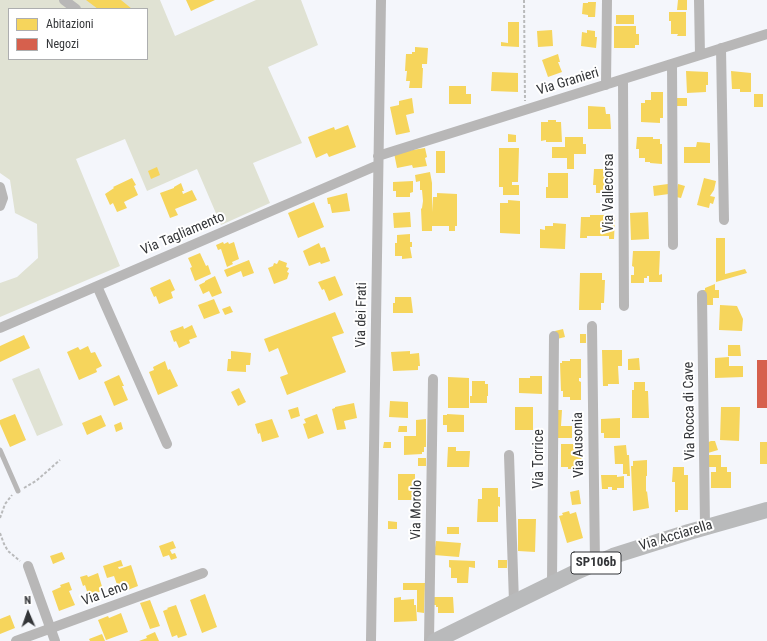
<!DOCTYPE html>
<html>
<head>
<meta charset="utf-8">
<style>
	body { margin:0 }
	#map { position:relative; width:767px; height:641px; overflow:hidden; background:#f4f6fb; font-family:"Roboto Condensed",sans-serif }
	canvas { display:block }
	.legend { position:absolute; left:8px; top:8px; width:140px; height:52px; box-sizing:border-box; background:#fff; border:1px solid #adaeaf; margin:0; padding:5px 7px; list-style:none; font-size:12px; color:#333538 }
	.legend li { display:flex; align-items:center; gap:8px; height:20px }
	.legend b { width:20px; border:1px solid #adaeaf }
	.north { position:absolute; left:8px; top:593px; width:40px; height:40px; -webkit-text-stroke:3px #fff; paint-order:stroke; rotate:358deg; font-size:11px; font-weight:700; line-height:16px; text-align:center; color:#333538 }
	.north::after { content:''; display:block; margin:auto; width:14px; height:18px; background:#333538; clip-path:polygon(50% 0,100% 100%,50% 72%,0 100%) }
</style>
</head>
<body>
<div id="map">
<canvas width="767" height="641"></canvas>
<ul class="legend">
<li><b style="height:11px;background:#f6d55c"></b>Abitazioni</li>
<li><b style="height:11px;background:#d6604d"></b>Negozi</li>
</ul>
<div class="north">N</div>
</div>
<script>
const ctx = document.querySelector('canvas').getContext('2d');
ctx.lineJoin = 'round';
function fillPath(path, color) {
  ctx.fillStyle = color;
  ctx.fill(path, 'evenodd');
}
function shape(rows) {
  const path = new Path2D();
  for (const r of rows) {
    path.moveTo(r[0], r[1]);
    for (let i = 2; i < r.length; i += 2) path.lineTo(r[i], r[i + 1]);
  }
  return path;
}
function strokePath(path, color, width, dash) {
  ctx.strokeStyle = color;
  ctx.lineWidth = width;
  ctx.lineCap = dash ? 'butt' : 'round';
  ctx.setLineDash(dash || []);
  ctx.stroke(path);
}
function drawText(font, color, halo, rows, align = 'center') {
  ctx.font = font + ' "Roboto Condensed",sans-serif';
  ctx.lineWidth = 4;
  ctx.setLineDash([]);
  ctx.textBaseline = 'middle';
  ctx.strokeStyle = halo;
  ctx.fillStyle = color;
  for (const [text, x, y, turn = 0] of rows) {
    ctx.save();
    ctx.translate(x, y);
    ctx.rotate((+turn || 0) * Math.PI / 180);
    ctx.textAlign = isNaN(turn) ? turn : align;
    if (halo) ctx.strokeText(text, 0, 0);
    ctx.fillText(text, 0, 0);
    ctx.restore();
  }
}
fillPath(shape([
	[0,0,160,0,175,36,256,0,301,0,318,45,268,67,302,143,253,163,270,203,221,225,197,169,147,191,125,139,76,159,120,266,0,317,0,283,17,277,38,258,37,224,15,213,10,180,0,173],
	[9,9,147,9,147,59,9,59],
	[39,368,63,425,37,436,12,379]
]), '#e0e2d3');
fillPath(shape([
	[86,0,121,0,132,9,98,9],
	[186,0,215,0,191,11],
	[678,0,687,0,687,10,677,10],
	[588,2,596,2,595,17,588,17,588,15,582,14,583,3,588,3],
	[669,12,686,12,686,36,677,36,678,34,671,34,671,21,669,21],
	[616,15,634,15,634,24,616,24],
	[508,22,519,22,519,47,501,46,501,42,508,43],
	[614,26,636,26,636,34,639,34,639,45,635,45,635,48,614,48],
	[552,30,553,46,538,47,537,31],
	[587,30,595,31,595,37,597,37,596,48,581,46,582,32,587,33],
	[415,47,428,48,427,64,422,64,422,68,423,68,422,88,409,88,410,81,406,81,407,71,405,71,406,54,412,54,412,52,415,52],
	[558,54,560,62,558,62,562,72,548,77,542,60],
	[686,71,708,72,708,85,706,85,706,92,687,93],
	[731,71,751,73,751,92,740,92,740,89,732,89],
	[492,72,518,73,518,92,491,91],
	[449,86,466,86,466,94,471,94,471,104,449,104],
	[651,92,663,92,663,118,660,118,660,123,641,122,641,103,645,103,645,100,651,100],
	[754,94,763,94,763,107,754,107],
	[412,98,414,113,406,115,410,132,396,135,390,107,399,105,399,101],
	[677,98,687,98,687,106,677,106],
	[588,106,605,107,606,114,610,114,611,129,588,129],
	[548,120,556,120,556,122,561,122,562,142,546,142,546,140,541,141,541,122,548,122],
	[348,125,356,147,329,157,327,153,316,158,308,137,334,127,335,130],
	[508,134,516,135,516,142,508,142],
	[565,137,583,137,583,144,586,144,586,154,574,154,574,169,567,169,567,158,552,158,552,147,565,147],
	[637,137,653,137,653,139,660,139,660,144,662,144,662,164,650,163,650,162,645,162,645,158,639,158,639,149,636,149],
	[697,142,710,143,710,163,684,163,684,147,696,147],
	[425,148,427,157,425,158,427,166,413,168,412,165,397,168,394,153],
	[499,148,519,148,518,182,512,182,512,185,519,185,519,195,503,195,503,187,499,187],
	[436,151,445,151,445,173,436,173],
	[157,167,160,175,151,179,148,171],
	[594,169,603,169,603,172,612,172,611,184,609,185,609,193,596,193,596,185,593,185],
	[430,172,432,183,432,212,433,197,437,197,437,193,457,194,457,226,455,226,455,231,449,231,449,226,432,226,432,231,422,231,421,209,422,208,423,201,422,190,420,190,420,181,416,182,415,175],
	[548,173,568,173,568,198,546,198,546,187,548,187],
	[132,178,136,185,134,186,138,195,124,202,127,208,117,212,113,203,110,205,105,194,114,188,113,187],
	[704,178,716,181,714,190,710,196,715,197,713,204,710,203,709,208,697,205],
	[413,181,413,192,410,193,410,197,396,197,396,191,393,191,393,182],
	[181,183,184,191,182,191,183,194,192,190,197,200,175,209,178,215,170,218,160,193,174,188,174,187],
	[668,184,669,194,654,196,653,186],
	[678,184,685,186,681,198,676,197],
	[347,193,350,211,332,213,330,204,328,204,327,198],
	[508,200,520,201,520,234,500,233,500,203,508,203],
	[314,202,324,227,298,238,288,213],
	[410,212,411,227,394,228,393,213],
	[648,212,649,239,631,240,630,213],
	[590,215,604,215,604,217,615,217,614,239,609,239,609,236,587,236,587,238,580,238,581,217,590,217],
	[553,223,566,224,565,249,540,248,540,229,545,230,545,226,553,226],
	[410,234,410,242,412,242,412,247,410,247,412,258,402,259,402,256,395,256,395,243,397,243,397,235],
	[716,238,725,238,725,274,745,269,747,273,716,282],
	[223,242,224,244,228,242,229,244,234,242,239,259,232,262,233,264,227,267,221,249,218,250,216,245],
	[319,243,321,248,325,247,330,261,321,264,320,262,309,266,303,251],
	[633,251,660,251,659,275,662,274,662,282,649,282,649,276,647,276,647,278,644,278,644,283,631,283,631,275,634,275,634,267,632,266],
	[200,253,206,266,208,265,211,274,195,281,190,268,192,267,188,258],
	[249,260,254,273,243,277,241,271,227,277,224,270],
	[279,260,287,263,286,267,289,268,287,272,289,273,287,279,274,284,268,268,273,266,274,263,277,264],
	[580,273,602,273,602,280,605,280,604,303,601,303,601,310,579,310],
	[215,276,222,293,212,297,209,291,203,294,199,285,205,282,205,281],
	[335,276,343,295,329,301,324,289,322,290,318,282],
	[170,279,175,290,171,292,173,298,159,304,156,296,154,297,150,288],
	[715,284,715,290,719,290,719,298,713,298,713,305,703,305,703,290,705,290,705,288],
	[395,297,411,297,413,313,393,313,393,303,395,303],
	[214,299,220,313,204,319,198,305],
	[720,305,737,306,743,319,742,331,719,330],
	[230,306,233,312,225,315,222,309],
	[335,312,344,333,332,337,346,372,287,395,280,377,288,374,278,348,269,352,264,339],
	[192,325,197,337,189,340,190,343,179,348,176,341,174,342,170,331,183,326,184,329],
	[563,329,565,337,557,339,555,331],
	[580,334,586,334,586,343,580,343],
	[24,335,30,348,0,362,0,346],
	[728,345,740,345,741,356,728,356],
	[88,346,91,353,95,352,102,366,96,369,97,372,79,380,67,352,78,347,80,350],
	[602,350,622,350,622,366,618,366,619,384,608,384,608,386,603,386],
	[231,351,251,353,250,365,246,365,246,372,227,371,228,359,231,359],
	[410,351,410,354,419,353,420,366,418,366,418,370,393,371,391,352],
	[729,357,729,366,743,366,743,377,715,378,715,358],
	[639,358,640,370,628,370,628,359],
	[570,359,581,359,581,378,579,378,579,381,581,382,581,400,570,400,570,397,563,397,563,391,561,391,560,363,562,363,562,361,570,361],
	[165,361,168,370,170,369,178,386,158,395,149,372,154,370,153,367],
	[119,375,124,386,122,386,128,400,114,406,104,382],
	[530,376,542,376,542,394,519,393,519,378,530,378],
	[448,377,469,378,469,408,448,408],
	[472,381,485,381,485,384,488,384,488,396,487,396,487,403,470,403,470,396,472,396],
	[634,382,645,382,645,391,648,391,649,418,632,418,632,390,634,390],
	[239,388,246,402,238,406,231,392],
	[390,401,408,402,408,418,389,417],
	[354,403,357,418,344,421,346,429,337,430,332,409,335,408,335,407],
	[298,407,300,416,291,419,288,410],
	[515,407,533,407,533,430,515,430],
	[721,407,740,407,739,441,720,440],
	[556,410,562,410,561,426,572,426,572,438,555,438],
	[15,414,26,440,10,447,0,424,0,420],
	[317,414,324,433,308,439,303,424,306,423,304,419],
	[447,414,464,415,464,432,447,432,447,425,443,425,443,415,447,415],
	[101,415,106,426,87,435,82,423],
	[620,418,620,438,604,438,604,433,601,433,601,419],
	[272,419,279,437,262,442,260,433,258,434,255,424],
	[426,419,426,447,424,447,424,452,422,452,422,454,404,455,404,436,416,436,416,420],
	[121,422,123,429,116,432,114,425],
	[399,426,407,426,407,432,398,432],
	[711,441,715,441,718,450,708,453,706,443],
	[384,442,391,442,391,448,383,448],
	[760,442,767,442,767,464,760,464],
	[561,444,581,444,582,469,568,469,568,467,561,467],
	[626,445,627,455,629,455,630,476,627,476,627,474,623,474,623,464,615,464,614,446],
	[448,447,456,447,456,451,470,451,469,467,447,467],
	[706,455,721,455,721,467,706,467],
	[418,458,426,458,426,466,418,466],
	[647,460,647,476,646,476,646,492,647,491,649,508,633,511,631,466,633,466,633,461],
	[673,467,684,467,684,475,688,475,688,510,678,510,678,512,675,512,675,482,672,482],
	[716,467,727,467,727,472,731,472,731,488,711,488,711,472,716,472],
	[398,474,415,474,415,500,398,500],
	[601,475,617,475,617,477,624,476,624,488,617,488,617,490,612,490,612,487,608,487,608,489,602,489],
	[482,488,498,488,498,497,500,497,500,507,498,506,498,522,477,522,478,499,482,499],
	[579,490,581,504,572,505,570,492],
	[569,511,570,514,576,512,583,538,567,543,559,516,563,515,562,513],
	[518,519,536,519,535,552,518,551],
	[388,521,397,522,397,529,388,529],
	[447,527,459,527,459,534,447,534],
	[173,541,176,548,170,550,172,554,175,553,177,558,171,560,169,555,163,557,159,546],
	[436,541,461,543,459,557,434,555],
	[62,552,65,559,53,564,50,556],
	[121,560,123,566,118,567,119,569,131,565,138,586,120,593,114,576,107,578,103,566],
	[449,560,475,561,475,568,469,567,468,583,457,583,457,578,451,578,451,568,449,567],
	[498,560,507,560,507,568,498,568],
	[98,573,103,590,97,593,99,598,90,601,85,585,83,586,80,577,87,575,88,577],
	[69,582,72,590,69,591,75,605,59,611,52,591,61,587,60,585],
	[403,583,425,583,424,613,417,612,417,590,403,590],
	[205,594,217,627,202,633,190,600],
	[401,597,401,600,414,599,414,605,416,605,417,621,394,622,394,598],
	[434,597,453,597,454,613,438,613,438,607,436,607,436,605,434,605],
	[150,600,160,626,150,629,140,603],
	[176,605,187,635,178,638,177,635,172,637,163,611,168,609,167,608],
	[121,613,128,632,106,640,98,620,108,616,109,618],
	[10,615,15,628,0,634,0,619],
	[155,632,159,641,139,641,147,638,146,636],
	[102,634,105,641,90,641,89,639]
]), '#f6d55c');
fillPath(shape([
	[757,360,767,360,767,408,757,408]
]), '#d6604d');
strokePath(shape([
	[524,0,525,101],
	[24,488,36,481,60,460],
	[0,518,5,504,12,495],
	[0,533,4,544,8,551,20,561]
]), '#b9babb', 2, [3, 2]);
strokePath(shape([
	[0,450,18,491]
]), '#b8b7b7', 5);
strokePath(shape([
	[64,0,76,9],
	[699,0,700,55],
	[721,48,724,220],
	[672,64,673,245],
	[623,80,624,306],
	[606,85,607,0],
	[378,156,767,34],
	[0,187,3,198,0,206],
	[97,286,167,444],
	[702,295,705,527],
	[592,326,595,564],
	[0,328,378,165],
	[509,455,514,602],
	[28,566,55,641],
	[552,583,554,336],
	[16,641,203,573],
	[371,641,381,0],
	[429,641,433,379]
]), '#b8b7b7', 10);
strokePath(shape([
	[435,641,574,573,613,556,689,532,767,510]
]), '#b9babb', 16);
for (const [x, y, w] of [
	[596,563,50]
]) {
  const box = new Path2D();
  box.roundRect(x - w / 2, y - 11, w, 22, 3);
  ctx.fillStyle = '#fff';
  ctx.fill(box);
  strokePath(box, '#333538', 1);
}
drawText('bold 13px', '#333538', null, [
	["SP106b",596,563]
]);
drawText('14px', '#333538', '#fff', [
	["Via Granieri",568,82,-17],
	["Via Vallecorsa",609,193,-90],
	["Via Tagliamento",183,234,-23],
	["Via dei Frati",362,315,-89],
	["Via Rocca di Cave",690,411,-91],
	["Via Ausonia",579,445,-91],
	["Via Torrice",539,459,-90],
	["Via Morolo",417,510,-89],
	["Via Acciarella",676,536,-17],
	["Via Leno",105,594,-20]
]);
</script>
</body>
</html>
